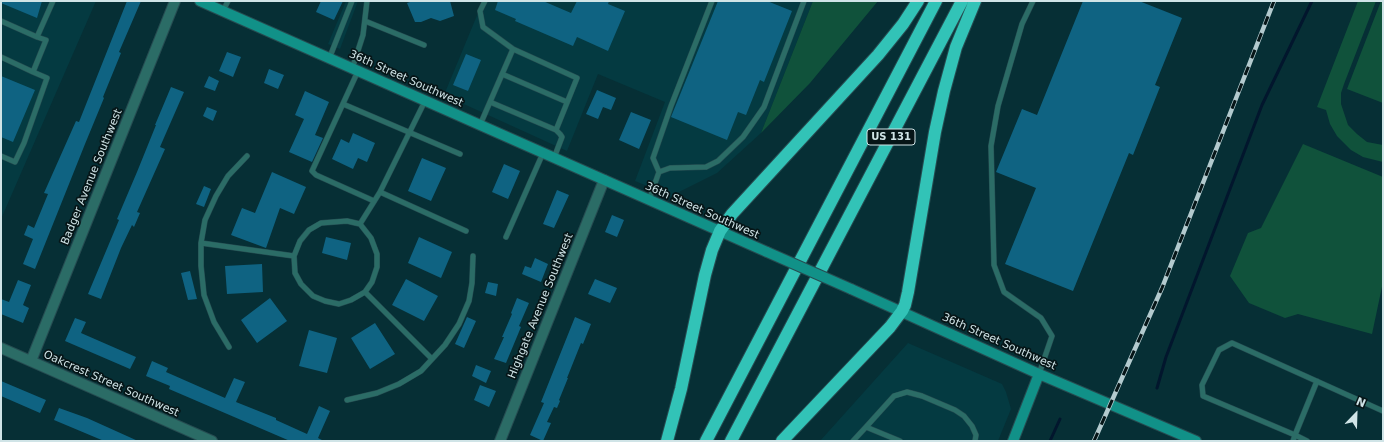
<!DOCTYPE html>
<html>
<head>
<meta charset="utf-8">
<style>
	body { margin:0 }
	#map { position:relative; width:1384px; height:442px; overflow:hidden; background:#062f35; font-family:"DejaVu Sans",sans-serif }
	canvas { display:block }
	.frame { position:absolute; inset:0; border:2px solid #d0e4e7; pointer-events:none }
	.north { position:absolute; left:1336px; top:394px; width:40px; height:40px; -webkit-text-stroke:3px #061517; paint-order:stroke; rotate:23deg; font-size:11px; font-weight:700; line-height:16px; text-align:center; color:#d0e4e7 }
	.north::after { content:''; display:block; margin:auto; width:14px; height:18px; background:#d0e4e7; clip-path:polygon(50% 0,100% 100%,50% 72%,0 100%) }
</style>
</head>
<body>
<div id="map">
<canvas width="1384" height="442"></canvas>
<div class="frame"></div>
<div class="north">N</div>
</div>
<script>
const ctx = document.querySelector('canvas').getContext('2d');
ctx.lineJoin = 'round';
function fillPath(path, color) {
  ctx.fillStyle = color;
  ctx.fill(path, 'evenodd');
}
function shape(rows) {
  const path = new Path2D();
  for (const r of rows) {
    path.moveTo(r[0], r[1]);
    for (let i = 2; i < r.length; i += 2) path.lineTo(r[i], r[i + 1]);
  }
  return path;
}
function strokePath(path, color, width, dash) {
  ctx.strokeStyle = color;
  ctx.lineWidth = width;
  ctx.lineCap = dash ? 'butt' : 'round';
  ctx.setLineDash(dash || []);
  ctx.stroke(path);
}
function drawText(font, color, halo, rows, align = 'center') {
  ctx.font = font + ' "DejaVu Sans",sans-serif';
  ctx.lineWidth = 3.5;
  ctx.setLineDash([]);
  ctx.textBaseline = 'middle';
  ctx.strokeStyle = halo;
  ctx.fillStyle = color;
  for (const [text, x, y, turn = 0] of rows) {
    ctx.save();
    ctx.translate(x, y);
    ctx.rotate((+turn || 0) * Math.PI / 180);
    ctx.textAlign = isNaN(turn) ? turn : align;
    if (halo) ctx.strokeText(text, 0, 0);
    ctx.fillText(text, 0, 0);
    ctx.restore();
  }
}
fillPath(shape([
	[1,1,96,1,1,219],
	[346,1,358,1,340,49,328,44],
	[483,1,813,1,761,133,717,173,671,196,635,181,665,102,598,74,567,151,444,95],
	[908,343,1002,384,1006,392,1011,409,998,441,820,441]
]), '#043a41');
fillPath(shape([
	[813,1,878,1,810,83,761,133],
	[1358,1,1376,1,1344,84,1341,93,1341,104,1348,125,1357,134,1367,142,1383,145,1383,162,1363,157,1351,150,1337,136,1330,124,1326,110,1317,107],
	[1381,1,1383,1,1383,103,1347,89],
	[1303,144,1383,177,1383,282,1372,334,1298,314,1285,318,1249,303,1230,276,1248,233,1261,228]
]), '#10523b');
strokePath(shape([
	[1157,388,1166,357,1262,105,1312,1],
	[1050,441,1060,419]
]), '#02162d', 3);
fillPath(shape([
	[1,1,42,1,37,18,1,3],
	[127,1,141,1,119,52,121,53,103,97,104,98,85,144,35,269,23,264,33,239,24,235,28,225,34,228,48,194,44,193,76,121,79,122],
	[321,1,343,1,334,20,316,12],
	[413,1,450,1,454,16,440,21,431,18,421,22,415,22,407,3],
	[498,1,543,1,571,13,577,1,609,1,608,4,625,11,608,51,577,37,573,46,515,21,516,19,495,10],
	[718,1,767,1,792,11,764,82,760,80,746,115,738,112,727,140,671,117],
	[1083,1,1139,1,1182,18,1155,85,1160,87,1133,155,1129,153,1073,291,1005,264,1036,188,996,172,1022,109,1037,115],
	[227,52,241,57,233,77,219,71],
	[466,54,481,60,468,91,453,85],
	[269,69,284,75,278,89,264,83],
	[1,76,35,90,13,142,1,137],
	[209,76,219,81,215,91,204,87],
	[171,87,184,92,163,140,160,147,165,149,137,212,140,213,134,227,132,225,121,248,101,299,88,294,119,220,117,219,137,172,156,125,155,125],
	[597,90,616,98,611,110,603,107,598,119,586,114],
	[305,91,329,102,315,135,323,138,312,162,289,152,304,119,295,115],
	[207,107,217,111,213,121,203,116],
	[631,112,651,120,639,149,619,140],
	[353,133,375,143,367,162,358,158,353,169,332,159,341,139,349,143],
	[422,158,446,168,431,201,408,191],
	[504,164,520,171,508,199,492,192],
	[272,172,306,187,294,214,280,208,266,248,231,235,242,208,255,213],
	[204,186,211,189,204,207,196,204],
	[557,190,569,195,554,228,543,224],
	[612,215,624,220,617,237,605,232],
	[326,237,351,243,347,260,322,253],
	[419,237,452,252,441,278,408,263],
	[535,258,548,264,541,282,522,274,525,266,531,268],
	[262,264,263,292,227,294,225,266],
	[190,271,197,299,188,300,181,273],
	[406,279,438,296,424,321,392,305],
	[595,279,617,288,610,303,588,294],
	[18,280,31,285,23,305,29,308,23,323,1,314,1,299,9,302],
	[488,282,498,284,496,296,485,293],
	[270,298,287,321,257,343,241,320],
	[517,298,529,303,519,326,521,327,506,363,494,359,504,337,502,337,512,314,511,313],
	[467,317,476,321,464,348,455,344],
	[575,317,591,324,583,344,581,343,567,378,568,378,559,400,560,401,557,408,554,407,547,422,551,423,543,441,530,435,544,403,541,402],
	[75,318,86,322,81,333,136,357,130,369,65,341],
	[375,323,395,354,370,369,351,338],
	[309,330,337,338,327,373,299,366],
	[152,361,168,368,166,372,225,398,234,378,245,382,236,402,276,418,276,420,307,434,319,406,330,411,318,438,324,441,290,441,169,389,170,386,146,376],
	[476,365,491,371,486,383,472,376],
	[1,381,46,400,40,413,1,396],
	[480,385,496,391,489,407,474,400],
	[59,408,87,418,138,441,104,441,54,420]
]), '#0f6382');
const lane = shape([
	[485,1,480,11,483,27,513,49,577,78,556,130],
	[1033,1,1022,24,998,106,991,146,994,265,1004,292,1041,318,1052,336,1039,374],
	[223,11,228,1],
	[1,21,37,37,53,1],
	[365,21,424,45],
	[1,57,33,72,46,40,37,37],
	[329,59,352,1],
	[352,69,363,35,367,1],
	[358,71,312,171,316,175,374,201],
	[502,74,567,102],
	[490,102,556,130,560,134,562,137,554,158],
	[343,104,460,154],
	[480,125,513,49],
	[1,156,15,162,24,143,47,78,33,72],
	[659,172,670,168,706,167,718,161,743,137,764,107,804,1],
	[380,192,466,231],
	[649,200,659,172,653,158,671,106,712,1],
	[360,224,371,238,377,254,377,267,372,282,365,292,351,300,339,304,325,301,313,296,301,284,295,273,294,256,300,241,309,230,321,223,347,221,360,224,380,192,425,101],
	[506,237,543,153],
	[201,243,294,256],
	[365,292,432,359],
	[229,347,214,322,204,295,201,266,201,243,205,220,216,196,228,176,247,156],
	[347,400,377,393,399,384,421,371,445,345,459,324,469,301,472,283,473,256],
	[866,427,894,396,907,392,922,396,955,410,964,416,972,426,976,435,975,441],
	[853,441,866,427,900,441],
	[1293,441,1295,435,1203,396,1202,385,1219,350,1232,343,1383,411],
	[1307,441,1295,435,1317,381]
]);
const street = shape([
	[1,348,212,441],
	[31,361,175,1],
	[500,441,604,180]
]);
const secondary = shape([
	[200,1,767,252],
	[851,289,1039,374,1196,441],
	[1013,441,1039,374]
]);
const highway = shape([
	[667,441,681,389,705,275,712,250,720,231,732,214,878,55,903,24,918,1],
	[706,441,936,1],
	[731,441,962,1],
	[782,441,890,327,902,311,905,305,908,292,935,132,944,91,956,47,975,1]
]);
strokePath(lane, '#264c51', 6);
strokePath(street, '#264c51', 12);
strokePath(secondary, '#264c51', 12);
strokePath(highway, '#264c51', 14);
strokePath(lane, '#2b6c66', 5);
strokePath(street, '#2b6c66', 10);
strokePath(secondary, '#119188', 10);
strokePath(highway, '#32c3b7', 12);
const rail = shape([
	[1094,441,1162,288,1274,1]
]);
strokePath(rail, '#b3cace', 4.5);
strokePath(rail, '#061517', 3, [9]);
const secondaryBridge = shape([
	[767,252,851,289]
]);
strokePath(secondaryBridge, '#264c51', 12, []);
strokePath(secondaryBridge, '#119188', 10);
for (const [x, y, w] of [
	[891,137,48]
]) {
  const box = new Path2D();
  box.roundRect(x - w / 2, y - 8, w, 16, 3);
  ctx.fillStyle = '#061517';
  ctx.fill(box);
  strokePath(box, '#d0e4e7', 1);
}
drawText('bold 10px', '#d0e4e7', null, [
	["US 131",891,137]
]);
drawText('11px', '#d0e4e7', '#061517', [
	["36th Street Southwest",406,79,24],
	["Badger Avenue Southwest",92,177,-68],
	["36th Street Southwest",702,211,24],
	["Highgate Avenue Southwest",541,306,-68],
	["36th Street Southwest",999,342,24],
	["Oakcrest Street Southwest",111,384,24]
]);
</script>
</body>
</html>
